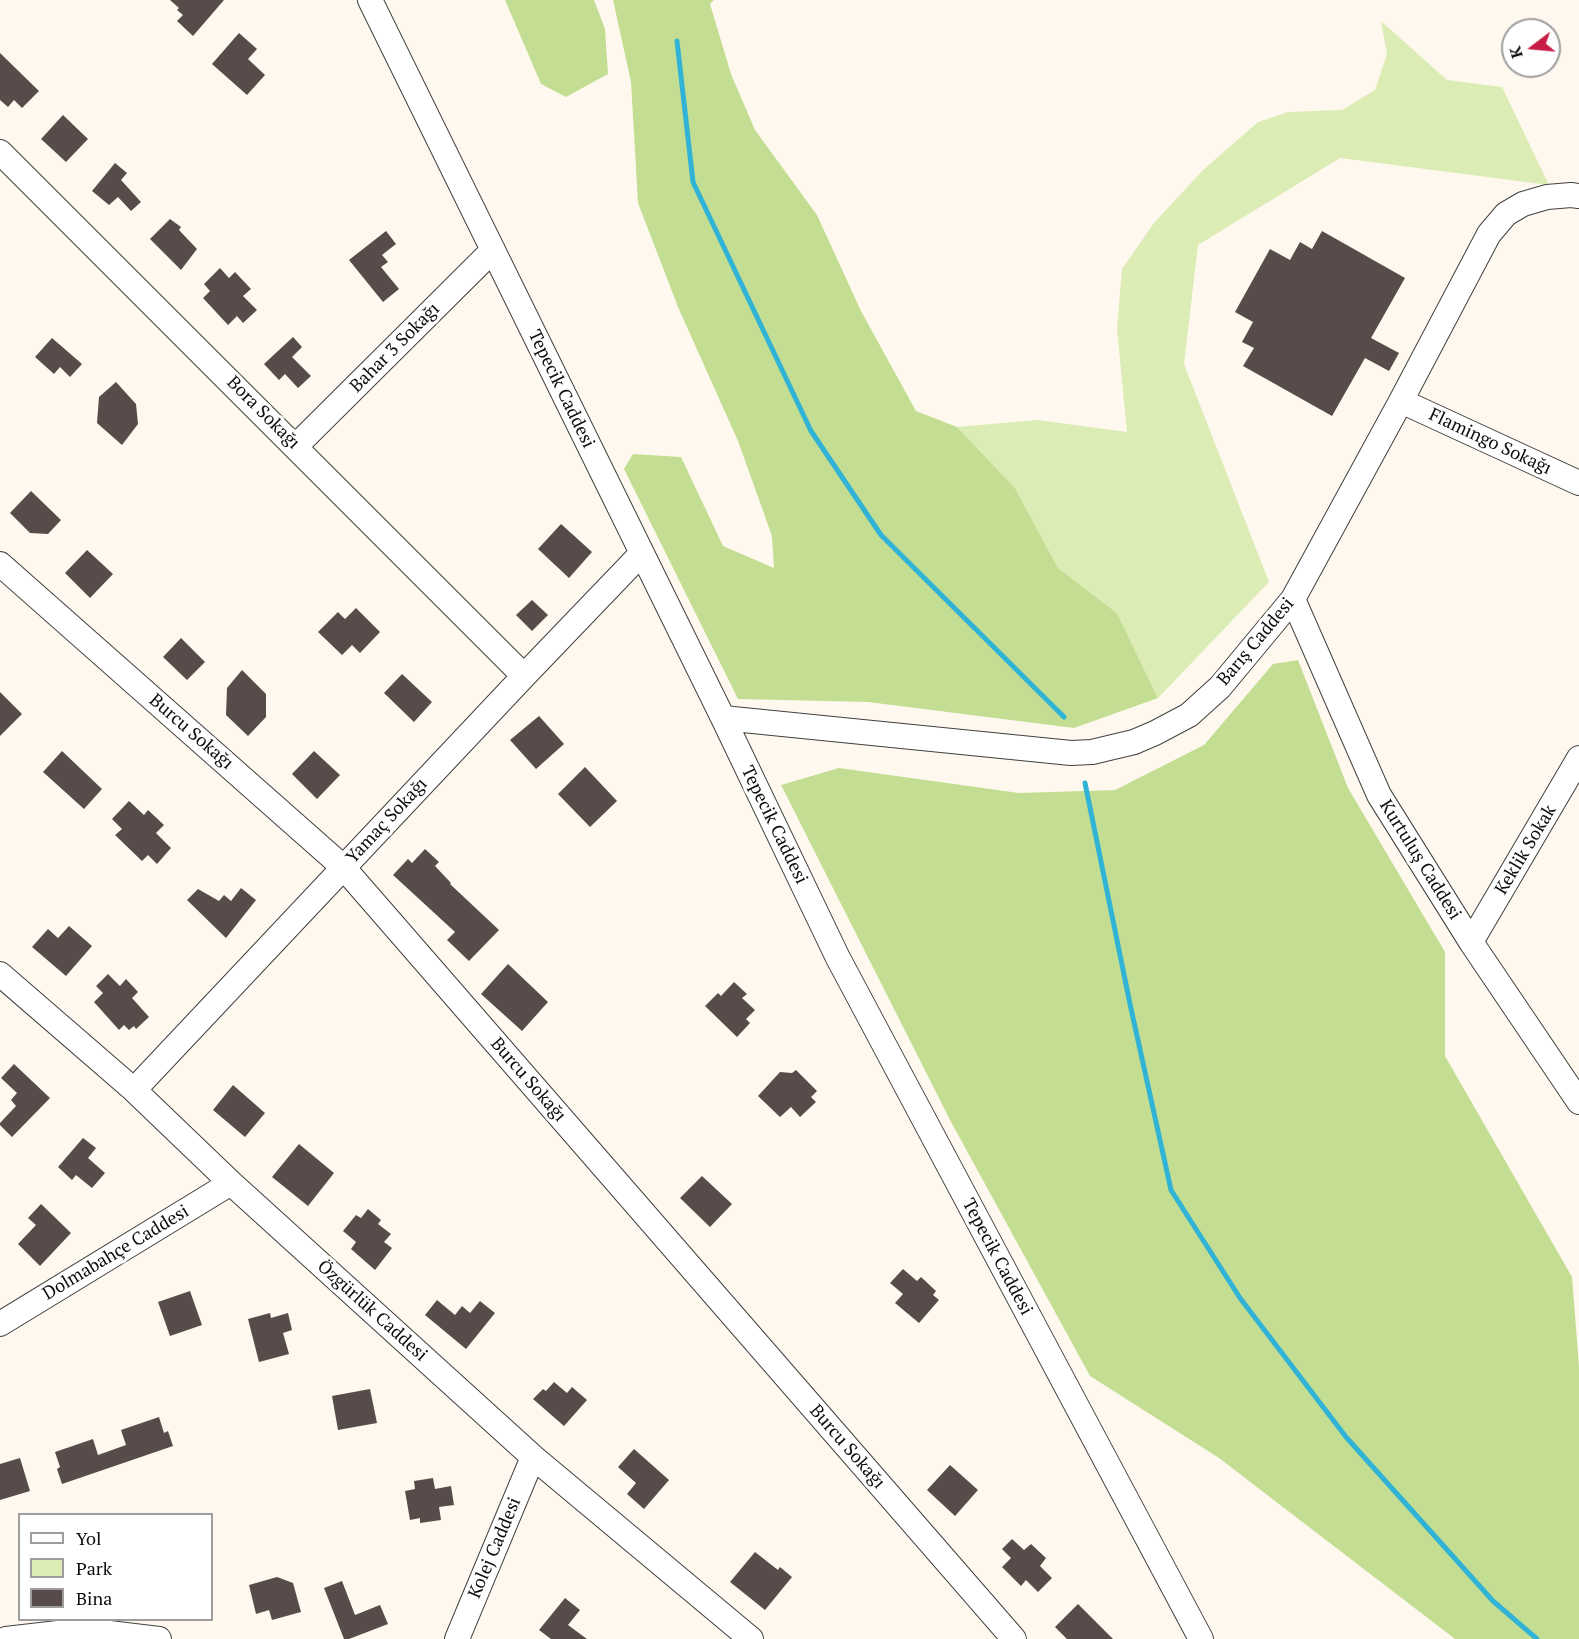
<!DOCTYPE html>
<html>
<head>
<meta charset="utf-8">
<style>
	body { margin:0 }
	#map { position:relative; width:1579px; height:1639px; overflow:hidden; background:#fff8ee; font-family:"PT Serif",serif }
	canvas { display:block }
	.legend { position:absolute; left:18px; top:1513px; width:195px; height:108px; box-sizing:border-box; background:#fff; border:2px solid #9e9e9e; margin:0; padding:8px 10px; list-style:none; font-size:18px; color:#0d0d0d }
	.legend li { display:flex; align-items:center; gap:12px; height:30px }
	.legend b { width:30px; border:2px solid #9e9e9e }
	.north { position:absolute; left:1501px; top:18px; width:60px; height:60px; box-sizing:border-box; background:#fff; border:2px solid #9e9e9e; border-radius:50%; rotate:254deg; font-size:16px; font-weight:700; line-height:24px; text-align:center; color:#0d0d0d }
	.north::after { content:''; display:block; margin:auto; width:21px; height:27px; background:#c71c45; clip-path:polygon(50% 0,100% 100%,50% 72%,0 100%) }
</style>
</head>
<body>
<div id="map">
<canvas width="1579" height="1639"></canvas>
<ul class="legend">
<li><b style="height:8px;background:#fff"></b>Yol</li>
<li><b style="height:16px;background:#dcecb5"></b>Park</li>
<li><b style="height:16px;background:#574c49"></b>Bina</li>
</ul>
<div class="north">K</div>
</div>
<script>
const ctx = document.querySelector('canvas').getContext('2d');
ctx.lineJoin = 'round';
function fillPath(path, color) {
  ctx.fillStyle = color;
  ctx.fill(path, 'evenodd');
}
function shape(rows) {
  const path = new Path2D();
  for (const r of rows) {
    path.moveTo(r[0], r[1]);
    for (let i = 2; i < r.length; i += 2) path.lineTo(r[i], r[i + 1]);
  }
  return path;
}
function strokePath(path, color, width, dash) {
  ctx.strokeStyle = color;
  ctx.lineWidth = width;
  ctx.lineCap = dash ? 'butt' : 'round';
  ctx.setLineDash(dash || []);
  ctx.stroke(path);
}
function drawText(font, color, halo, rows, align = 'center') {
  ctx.font = font + ' "PT Serif",serif';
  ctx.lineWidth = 6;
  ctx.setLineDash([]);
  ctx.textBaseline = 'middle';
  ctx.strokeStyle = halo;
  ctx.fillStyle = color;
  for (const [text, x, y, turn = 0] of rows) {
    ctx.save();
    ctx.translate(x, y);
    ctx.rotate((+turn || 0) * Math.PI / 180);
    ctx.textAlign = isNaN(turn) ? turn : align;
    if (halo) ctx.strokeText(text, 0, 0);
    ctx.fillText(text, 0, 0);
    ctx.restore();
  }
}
fillPath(shape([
	[1381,21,1447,80,1502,87,1549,185,1340,158,1198,245,1184,364,1269,582,1158,698,1117,613,1058,568,1015,488,957,427,1037,420,1127,432,1117,329,1122,269,1154,223,1203,170,1258,122,1288,112,1342,110,1375,90,1387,54]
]), '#dcecb5');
fillPath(shape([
	[505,0,594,0,605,29,608,74,566,97,541,84],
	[613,0,714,0,710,4,731,74,755,130,817,215,861,311,916,411,957,427,1015,488,1058,568,1117,613,1158,698,1074,728,868,702,738,699,624,469,633,454,681,457,723,546,774,568,772,536,738,441,678,307,638,203,631,82],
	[1298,660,1348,788,1445,952,1445,1056,1572,1277,1579,1367,1579,1639,1455,1639,1219,1458,1090,1376,950,1120,781,785,839,768,1019,793,1115,790,1204,745,1273,664]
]), '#c3de93');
strokePath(shape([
	[677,41,693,182,811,431,881,535,1064,717],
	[1085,783,1130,1004,1171,1190,1240,1298,1346,1437,1493,1601,1537,1639]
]), '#31b3d6', 5);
fillPath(shape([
	[170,0,224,0,193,36,177,21,183,15,177,10,179,8],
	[239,33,257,49,248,59,265,75,247,95,212,64],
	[0,53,39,91,22,108,14,100,8,107,0,100],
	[63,115,88,139,66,162,41,139],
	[115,163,127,173,121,180,141,202,131,211,118,197,109,205,92,191],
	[170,219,181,227,179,230,197,249,181,270,150,239],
	[386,231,396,244,382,255,388,262,381,267,399,289,383,302,349,260],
	[1322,231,1405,278,1371,338,1399,353,1389,371,1365,358,1332,416,1243,366,1254,348,1242,342,1253,322,1235,312,1270,249,1290,260,1300,242,1312,249],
	[220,268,229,278,235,272,251,289,243,296,257,310,243,323,237,316,228,325,203,298,210,291,204,284],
	[293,337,302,347,292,357,311,376,298,388,285,374,279,380,264,364],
	[52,338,82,364,70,377,60,367,54,374,35,357],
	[116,382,136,404,138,424,122,445,97,423,99,397],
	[31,491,61,520,48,534,30,533,10,513],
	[561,524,592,552,569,578,538,549],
	[87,550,113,574,90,598,65,573],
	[532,600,548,615,532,631,516,615],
	[356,608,380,632,360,653,352,645,342,655,318,632,338,612,345,619],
	[181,638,205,662,187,680,163,657],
	[242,670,266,694,266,717,248,736,226,715,227,688],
	[402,674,432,702,414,722,384,693],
	[0,692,22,714,0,736],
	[539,716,564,744,536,769,510,740],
	[62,751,102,789,84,809,43,772],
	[314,751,340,775,317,799,292,774],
	[585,767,617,801,590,827,558,794],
	[129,801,144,815,148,810,164,825,156,833,171,848,157,864,148,855,142,861,115,835,122,829,112,819],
	[425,849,439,862,435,866,451,883,450,884,499,930,469,961,447,940,455,932,393,875,408,859,412,863],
	[241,888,256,900,226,938,187,900,198,889,219,901,224,895,231,901],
	[69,926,92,946,66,976,32,947,48,929,58,938],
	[508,964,548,1002,522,1031,481,994],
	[108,974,120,986,126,979,138,992,132,998,149,1017,136,1029,134,1026,129,1030,124,1025,119,1030,94,1002,103,993,96,986],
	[734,982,747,994,742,998,755,1010,746,1019,750,1023,737,1037,705,1006,718,993,721,996],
	[14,1064,50,1098,12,1137,0,1125,0,1123,16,1106,11,1100,17,1093,1,1078],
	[796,1070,817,1091,811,1097,816,1102,800,1117,791,1107,780,1117,758,1096,780,1072,792,1073],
	[233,1085,265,1113,245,1137,213,1110],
	[83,1138,96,1148,88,1158,105,1173,92,1188,76,1175,72,1180,58,1167],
	[299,1144,334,1173,308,1206,272,1177],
	[702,1176,732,1204,710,1227,680,1198],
	[41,1204,71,1233,40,1266,18,1244,36,1225,28,1218],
	[368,1209,381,1220,378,1224,391,1234,384,1242,392,1248,375,1270,351,1249,356,1242,343,1231,356,1215,361,1218],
	[903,1269,917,1281,921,1277,936,1291,933,1295,939,1300,919,1323,895,1303,903,1294,890,1283],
	[190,1291,202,1325,170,1336,158,1302],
	[437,1300,455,1315,462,1306,470,1313,480,1301,495,1313,466,1349,425,1315],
	[270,1313,271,1318,288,1313,292,1330,283,1333,289,1354,259,1362,248,1319],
	[554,1382,567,1393,572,1387,587,1400,564,1426,533,1399,543,1389,546,1391],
	[370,1389,377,1423,338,1430,332,1396],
	[159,1417,164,1433,168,1431,173,1446,62,1484,57,1469,60,1467,55,1452,93,1439,98,1455,126,1445,121,1430],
	[634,1449,669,1480,644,1509,627,1494,636,1483,618,1467],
	[20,1458,30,1491,0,1500,0,1464],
	[950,1465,978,1490,955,1516,927,1490],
	[433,1478,435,1489,451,1486,454,1505,439,1507,441,1520,420,1523,420,1518,410,1520,405,1491,415,1489,414,1481],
	[1012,1539,1024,1550,1031,1544,1046,1558,1040,1566,1052,1578,1038,1592,1026,1580,1021,1586,1002,1567,1011,1558,1002,1549],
	[755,1552,778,1570,780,1567,792,1577,765,1610,730,1582],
	[277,1577,293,1583,301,1612,272,1620,269,1610,256,1614,249,1585],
	[342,1581,355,1615,380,1605,388,1624,349,1639,344,1639,324,1588],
	[565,1598,580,1610,568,1625,587,1639,551,1639,539,1630],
	[1078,1604,1113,1639,1067,1639,1055,1627]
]), '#574c49');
const minor = shape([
	[370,0,723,718,838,958,1201,1639],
	[0,152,524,676],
	[1401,401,1579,483],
	[296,446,493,250],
	[0,564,343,867,1014,1639],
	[1293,599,1379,795,1471,942,1579,1102],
	[723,718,1071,753,1092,752,1134,742,1155,733,1189,715,1220,687,1293,599,1401,401,1489,234,1506,214,1523,204,1547,197,1571,195,1579,196],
	[1471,942,1579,758],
	[0,974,134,1090,231,1183,533,1457,751,1639],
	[134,1090,524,676,641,554],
	[0,1324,231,1183],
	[6,1639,84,1630,159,1639],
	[457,1639,533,1457]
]);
strokePath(minor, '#404040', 26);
strokePath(minor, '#fff', 24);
drawText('18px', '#0d0d0d', '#fff', [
	["Bahar 3 Sokağı",395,348,-45],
	["Tepecik Caddesi",561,389,64],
	["Bora Sokağı",263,413,45],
	["Flamingo Sokağı",1490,442,25],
	["Barış Caddesi",1256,642,-50],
	["Burcu Sokağı",191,732,41],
	["Yamaç Sokağı",387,821,-47],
	["Tepecik Caddesi",774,825,64],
	["Keklik Sokak",1526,850,-59],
	["Kurtuluş Caddesi",1420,860,58],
	["Burcu Sokağı",528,1080,49],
	["Dolmabahçe Caddesi",116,1253,-31],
	["Tepecik Caddesi",997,1257,62],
	["Özgürlük Caddesi",372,1311,42],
	["Burcu Sokağı",847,1447,49],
	["Kolej Caddesi",495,1548,-67]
]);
</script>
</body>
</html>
